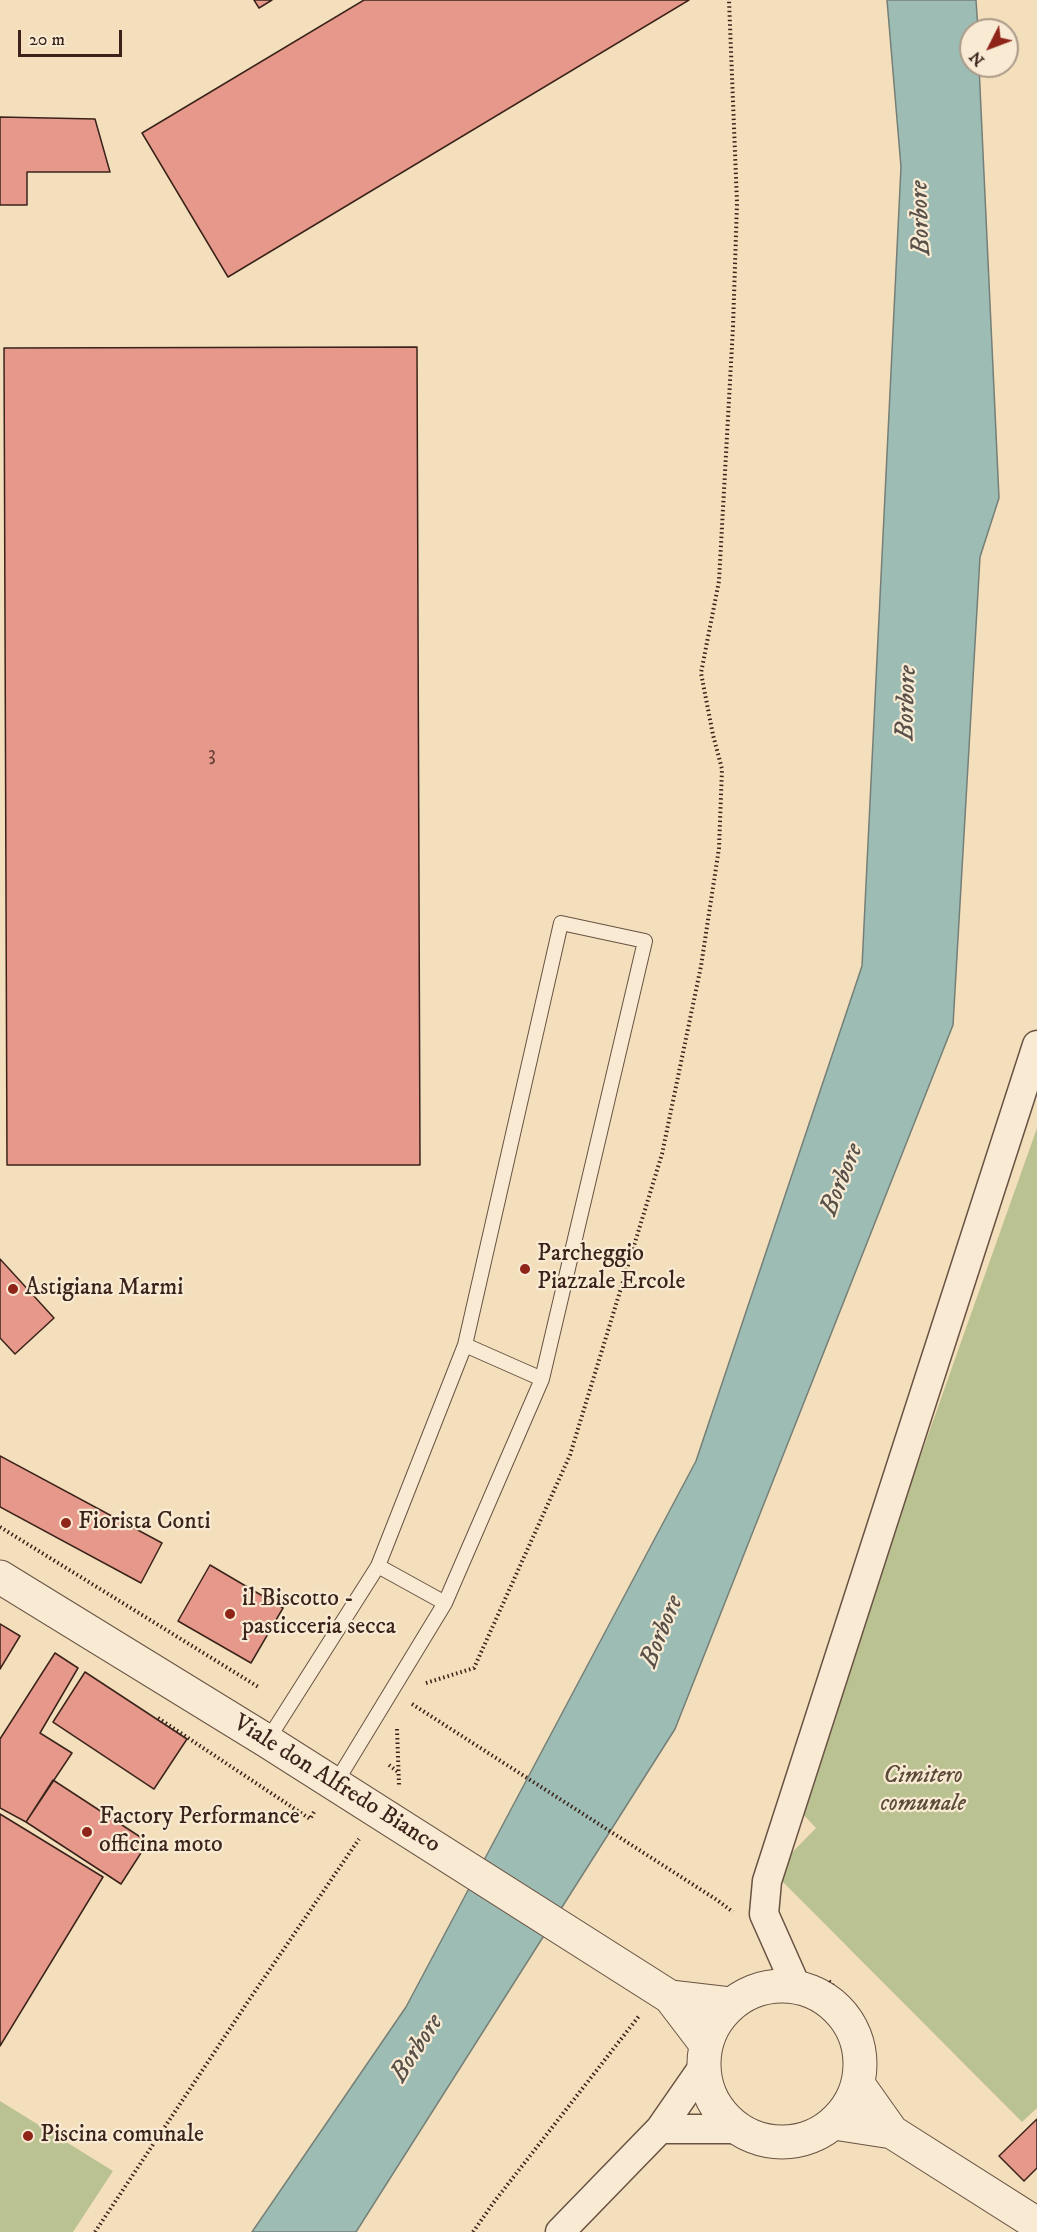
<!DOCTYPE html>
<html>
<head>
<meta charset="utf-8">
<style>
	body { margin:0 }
	#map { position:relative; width:1037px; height:2232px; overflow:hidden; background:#f4dfbc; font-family:"IM FELL DW Pica",serif }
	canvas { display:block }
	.north { position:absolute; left:959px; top:18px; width:60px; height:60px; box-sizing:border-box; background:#f8ead3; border:2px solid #ac9a89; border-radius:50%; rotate:228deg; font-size:16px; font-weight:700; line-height:24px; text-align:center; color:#3b231b }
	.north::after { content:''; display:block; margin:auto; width:21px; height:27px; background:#8f2418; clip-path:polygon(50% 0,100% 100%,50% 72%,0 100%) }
	.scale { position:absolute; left:18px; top:30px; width:104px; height:27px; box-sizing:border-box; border:3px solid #3b231b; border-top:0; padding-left:8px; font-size:18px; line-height:21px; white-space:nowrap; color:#3b231b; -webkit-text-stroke:4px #f8ead3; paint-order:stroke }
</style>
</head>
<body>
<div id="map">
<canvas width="1037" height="2232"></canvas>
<div class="north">N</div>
<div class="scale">20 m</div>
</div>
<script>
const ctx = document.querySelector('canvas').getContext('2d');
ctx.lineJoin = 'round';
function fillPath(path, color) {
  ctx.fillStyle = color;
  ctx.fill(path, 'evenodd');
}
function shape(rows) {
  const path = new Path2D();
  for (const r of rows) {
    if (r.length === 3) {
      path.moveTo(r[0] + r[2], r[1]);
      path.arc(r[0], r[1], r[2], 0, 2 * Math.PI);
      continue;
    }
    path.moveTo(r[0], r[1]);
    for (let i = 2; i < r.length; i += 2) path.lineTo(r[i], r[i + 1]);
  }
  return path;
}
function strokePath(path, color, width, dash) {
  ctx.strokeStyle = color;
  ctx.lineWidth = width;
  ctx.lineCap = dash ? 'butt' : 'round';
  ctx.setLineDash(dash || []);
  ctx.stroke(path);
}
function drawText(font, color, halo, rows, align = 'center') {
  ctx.font = font + ' "IM FELL DW Pica",serif';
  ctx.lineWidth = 4.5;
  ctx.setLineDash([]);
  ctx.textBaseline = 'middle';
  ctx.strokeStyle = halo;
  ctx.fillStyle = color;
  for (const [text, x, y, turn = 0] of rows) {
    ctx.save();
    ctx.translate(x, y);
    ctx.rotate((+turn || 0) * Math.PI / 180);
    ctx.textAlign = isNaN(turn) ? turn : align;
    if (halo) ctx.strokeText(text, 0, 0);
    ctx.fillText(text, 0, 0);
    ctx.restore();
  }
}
fillPath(shape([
	[1037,1128,1037,2108,1022,2122,773,1872,816,1828,796,1807],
	[0,2101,113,2171,73,2232,0,2232]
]), '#bbc291');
const water = shape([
	[887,0,976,0,978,30,971,30,971,66,979,66,999,498,980,557,953,1025,675,1729,356,2232,252,2232,406,2007,696,1461,862,966,901,167,887,0]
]);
fillPath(water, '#9cbcb4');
strokePath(water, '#757f77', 1.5);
const building = shape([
	[254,0,272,0,259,8,254,0],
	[364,0,689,0,228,277,142,133,364,0],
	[0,117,95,119,110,172,27,172,27,205,0,205,0,117],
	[417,347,420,1165,7,1165,4,348,417,347],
	[0,1259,54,1318,15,1354,0,1338,0,1259],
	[0,1456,162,1543,141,1583,0,1507,0,1456],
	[210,1565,283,1608,251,1663,178,1621,210,1565],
	[0,1624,20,1636,0,1669,0,1624],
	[55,1653,78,1668,40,1733,72,1753,26,1822,0,1808,0,1739,55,1653],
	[85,1672,187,1739,154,1789,53,1722,85,1672],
	[53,1780,148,1842,121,1884,26,1822,53,1780],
	[0,1814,103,1877,0,2046,0,1814],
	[1037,2119,1037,2168,1024,2181,999,2156,1037,2119]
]);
fillPath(building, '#e6998a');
strokePath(building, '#3b231b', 1.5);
const service = shape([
	[465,1345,542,1379],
	[378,1566,445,1603],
	[267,1741,378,1566,465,1345,561,923,645,941,542,1379,445,1603,335,1784]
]);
const minor = shape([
	[796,1986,764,1914,767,1881,1037,1045],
	[703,2067,660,2129,737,2129],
	[560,2232,660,2129]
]);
const tertiary = shape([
	[0,1577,267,1741,670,1997],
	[782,2064,78],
	[705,2043,670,1997,730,2004],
	[834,2123,892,2132,858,2084],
	[892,2132,1037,2224]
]);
strokePath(service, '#695243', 16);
strokePath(minor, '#695243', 31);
strokePath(tertiary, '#695243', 35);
strokePath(shape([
	[0,1527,260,1688],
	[426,1683,474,1668,570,1455,662,1154,701,966,719,848,722,769,713,735,701,673,719,581,733,327,737,203,729,0],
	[412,1704,717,1900,733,1912],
	[158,1718,310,1819,314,1812],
	[397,1729,399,1785],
	[389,1765,398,1772],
	[829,1981,855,2013,867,2039,871,2054],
	[761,2150,771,2152,783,2151,809,2144],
	[95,2232,247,2003,359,1839],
	[473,2232,494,2202,639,2016]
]), '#3b231b', 4, [1.5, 3]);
strokePath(service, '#f8ead3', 14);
strokePath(minor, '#f8ead3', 28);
strokePath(tertiary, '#f8ead3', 33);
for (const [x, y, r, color] of [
	[525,1269,6,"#8f2418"],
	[13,1289,6,"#8f2418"],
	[66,1523,6,"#8f2418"],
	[230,1614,6,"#8f2418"],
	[87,1832,6,"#8f2418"],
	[28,2136,6,"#8f2418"]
]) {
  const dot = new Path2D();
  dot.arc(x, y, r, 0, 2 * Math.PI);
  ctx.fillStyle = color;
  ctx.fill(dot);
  strokePath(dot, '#f8ead3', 2);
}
drawText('21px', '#664037', null, [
	["3",212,756]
]);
drawText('24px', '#3b231b', '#f8ead3', [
	["Parcheggio",537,1255],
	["Piazzale Ercole",537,1283],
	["Astigiana Marmi",25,1289],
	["Fiorista Conti",78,1523],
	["il Biscotto -",242,1600],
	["pasticceria secca",242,1628],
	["Factory Performance",99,1818],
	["officina moto",99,1846],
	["Piscina comunale",40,2136]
], 'left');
drawText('italic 24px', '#5b4b38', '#f8ead3', [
	["Cimitero",923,1777],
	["comunale",923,1805]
]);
drawText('24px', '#3b231b', '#f8ead3', [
	["Viale don Alfredo Bianco",336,1785,32]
]);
drawText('italic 26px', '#585149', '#f8ead3', [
	["Borbore",922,218,-92],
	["Borbore",908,703,-88],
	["Borbore",843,1180,-68],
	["Borbore",663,1632,-68],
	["Borbore",418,2049,-57]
]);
</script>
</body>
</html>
